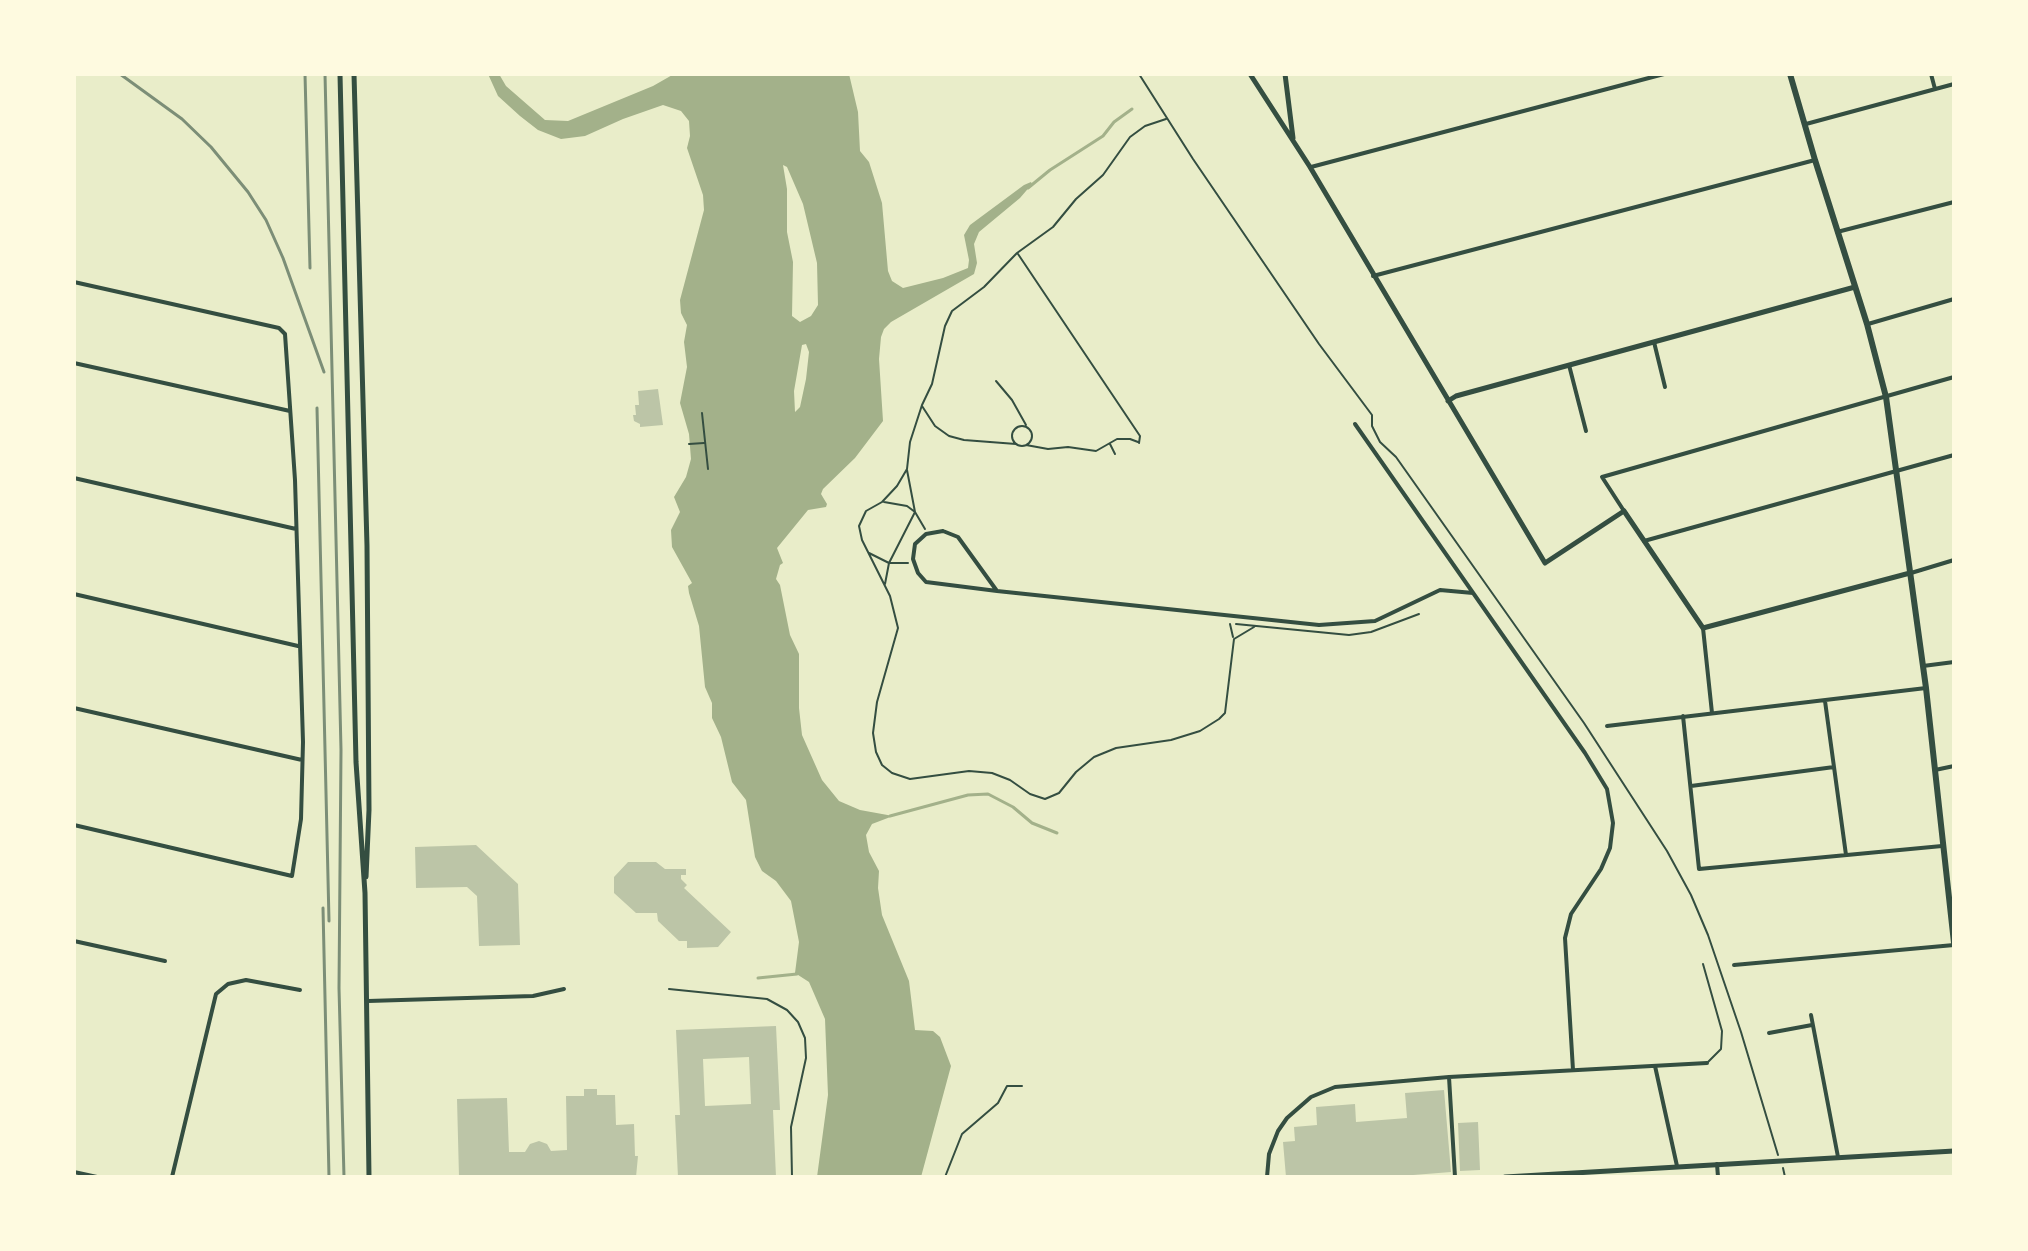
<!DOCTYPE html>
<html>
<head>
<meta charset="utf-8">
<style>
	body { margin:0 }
	#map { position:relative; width:2028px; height:1251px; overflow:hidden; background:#e9edc9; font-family:"Varela Round",sans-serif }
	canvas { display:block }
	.frame { position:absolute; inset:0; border:76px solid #fefae0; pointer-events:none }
</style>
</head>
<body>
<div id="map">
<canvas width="2028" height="1251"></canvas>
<div class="frame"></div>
</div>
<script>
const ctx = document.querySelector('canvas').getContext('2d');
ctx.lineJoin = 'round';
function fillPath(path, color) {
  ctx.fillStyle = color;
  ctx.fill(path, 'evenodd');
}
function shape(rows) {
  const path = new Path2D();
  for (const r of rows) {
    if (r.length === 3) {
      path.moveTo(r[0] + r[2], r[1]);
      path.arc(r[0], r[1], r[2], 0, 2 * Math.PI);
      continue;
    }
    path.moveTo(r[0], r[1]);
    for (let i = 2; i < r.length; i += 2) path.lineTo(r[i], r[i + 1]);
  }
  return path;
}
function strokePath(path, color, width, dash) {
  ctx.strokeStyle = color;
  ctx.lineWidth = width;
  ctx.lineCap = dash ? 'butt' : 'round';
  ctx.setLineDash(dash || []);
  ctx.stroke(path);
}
fillPath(shape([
	[488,74,499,74,506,86,545,120,568,121,653,86,674,74,849,74,858,112,860,151,869,162,882,203,888,271,892,281,903,288,943,278,968,268,969,260,964,235,970,225,1024,185,1031,182,1032,184,1020,198,979,232,974,244,977,263,974,274,891,322,884,329,881,337,879,359,883,421,855,458,823,489,821,494,827,504,826,507,808,510,777,548,783,563,780,565,776,579,780,585,790,635,799,654,799,708,802,735,822,780,839,801,860,810,893,816,872,824,866,835,869,852,879,871,878,888,882,915,909,981,915,1030,933,1031,940,1037,951,1066,921,1177,817,1177,828,1095,825,1019,809,982,795,973,799,942,791,901,776,881,762,871,755,857,746,800,732,782,721,737,712,718,712,703,705,687,699,626,689,593,688,586,692,583,672,547,671,530,680,512,674,497,686,477,691,459,689,434,680,403,687,367,684,342,687,325,681,313,680,300,704,210,703,195,687,148,690,136,689,121,681,111,663,105,623,119,585,136,561,139,538,130,520,116,498,96],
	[783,165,787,167,803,204,817,263,818,305,811,316,800,322,792,316,793,262,787,232,787,189],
	[806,344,809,352,806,379,800,407,795,412,794,391,802,345]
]), '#a3b18a');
strokePath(shape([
	[1028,188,1050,170,1103,136,1114,122,1132,109],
	[890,816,968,795,988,794,1013,807,1032,823,1057,833],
	[758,978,797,974]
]), '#a3b18a', 3);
fillPath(shape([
	[658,389,663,425,640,427,640,424,634,421,633,415,636,415,635,405,639,405,638,391],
	[476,845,518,884,520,945,479,946,477,896,467,887,416,888,415,847],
	[628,862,656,862,665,869,686,869,686,875,681,875,681,879,687,885,684,888,731,932,718,947,687,948,687,941,679,941,658,921,657,913,636,913,614,893,614,877],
	[776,1026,780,1110,773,1110,776,1177,678,1177,675,1115,680,1115,676,1030],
	[749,1057,751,1104,705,1106,703,1059],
	[584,1089,597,1089,597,1095,615,1095,616,1125,634,1124,635,1156,638,1156,636,1177,459,1177,457,1099,507,1098,509,1152,525,1152,530,1144,539,1141,547,1144,551,1151,567,1150,566,1096,584,1096],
	[1444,1090,1451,1172,1388,1177,1286,1177,1283,1142,1295,1141,1294,1127,1317,1125,1316,1107,1355,1104,1356,1122,1407,1118,1405,1093],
	[1478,1122,1480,1170,1460,1171,1458,1123]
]), '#bcc5a7');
strokePath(shape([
	[1139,74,1193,159,1319,344,1372,415,1372,426,1380,442,1396,457,1584,723,1667,851,1691,895,1708,935,1741,1032,1778,1155],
	[1166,119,1145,126,1130,137,1103,175,1076,199,1053,227,1017,253,984,287,952,311,945,326,932,384,922,405,910,442,907,469,897,486,882,502,866,511,859,526,862,540,890,596,898,628,877,702,873,733,876,752,882,765,892,773,910,779,969,771,992,773,1010,780,1030,794,1045,799,1059,793,1076,772,1094,757,1116,748,1171,740,1200,731,1219,719,1225,713,1234,639,1254,627],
	[1018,254,1140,436,1139,443],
	[996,381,1012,400,1026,425],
	[922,406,935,426,949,436,964,440,1016,444],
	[702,413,708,469],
	[1022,436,10],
	[689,444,704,443],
	[1110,444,1115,454],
	[1026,445,1048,449,1068,447,1096,451,1117,439,1130,439,1138,442],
	[884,502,907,506,915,512,925,529],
	[869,553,889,563,908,563],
	[885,584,889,563,915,512,907,470],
	[1230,624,1233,637],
	[1236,624,1349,635,1371,632,1419,614],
	[669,989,767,999,787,1010,798,1022,805,1038,806,1058,791,1127,792,1177],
	[1783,1168,1785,1177],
	[945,1177,962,1134,998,1103,1007,1086,1022,1086]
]), '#344e41', 2);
strokePath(shape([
	[1703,964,1722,1031,1721,1049,1708,1062]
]), '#344e41', 2);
strokePath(shape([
	[1931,74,1935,89],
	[1806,124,1954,84],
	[1311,167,1664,74],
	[1837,232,1954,202],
	[1373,276,1815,160],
	[74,282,279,328,285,334,295,480,303,742,301,819,292,876,74,825],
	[1868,324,1954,299],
	[1654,342,1665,387],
	[74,363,290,411],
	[1569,365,1586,431],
	[1355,424,1585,753,1607,789,1613,823,1610,848,1601,869,1571,914,1565,938,1573,1070],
	[74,478,296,529],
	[1624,511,1602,477,1954,377],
	[943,531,958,537,997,591,926,582,918,573,913,559,915,544,926,534,943,531],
	[1644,541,1954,455],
	[1911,573,1954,560],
	[997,591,1319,625,1375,621,1440,590,1473,593],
	[74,594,298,646],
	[1703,628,1712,713],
	[1923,666,1954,662],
	[1825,701,1846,855],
	[74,708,302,760],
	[1683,716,1699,869,1942,846],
	[1607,726,1926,688],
	[1935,770,1954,766],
	[1691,786,1834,767],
	[74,941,165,961],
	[1734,965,1954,945],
	[368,1001,533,996,564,989],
	[1811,1015,1838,1157],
	[1769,1033,1812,1025],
	[1655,1066,1677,1166],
	[1449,1077,1455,1177],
	[1717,1164,1718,1177],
	[74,1172,97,1177],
	[172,1177,216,994,228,984,246,980,300,990],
	[1267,1177,1269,1154,1278,1131,1287,1118,1311,1097,1335,1087,1449,1077,1707,1063]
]), '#344e41', 4);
strokePath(shape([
	[1250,74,1310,167,1545,563,1624,511,1703,628,1910,573],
	[1285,74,1293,138],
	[1448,401,1456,396,1855,287]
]), '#344e41', 5);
strokePath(shape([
	[340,74,356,762,365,893,369,1177],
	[354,74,367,546,369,810,366,877],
	[1505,1177,1954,1151]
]), '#344e41', 5);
strokePath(shape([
	[1790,74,1815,160,1867,324,1886,397,1926,688,1954,943]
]), '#344e41', 6);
strokePath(shape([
	[120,74,182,119,211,147,248,192,266,220,283,258,324,372],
	[305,74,310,268],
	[325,74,341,750,339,988,344,1177],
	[317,408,329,921],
	[323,908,329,1177]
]), '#7c8e77', 3);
</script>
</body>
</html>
